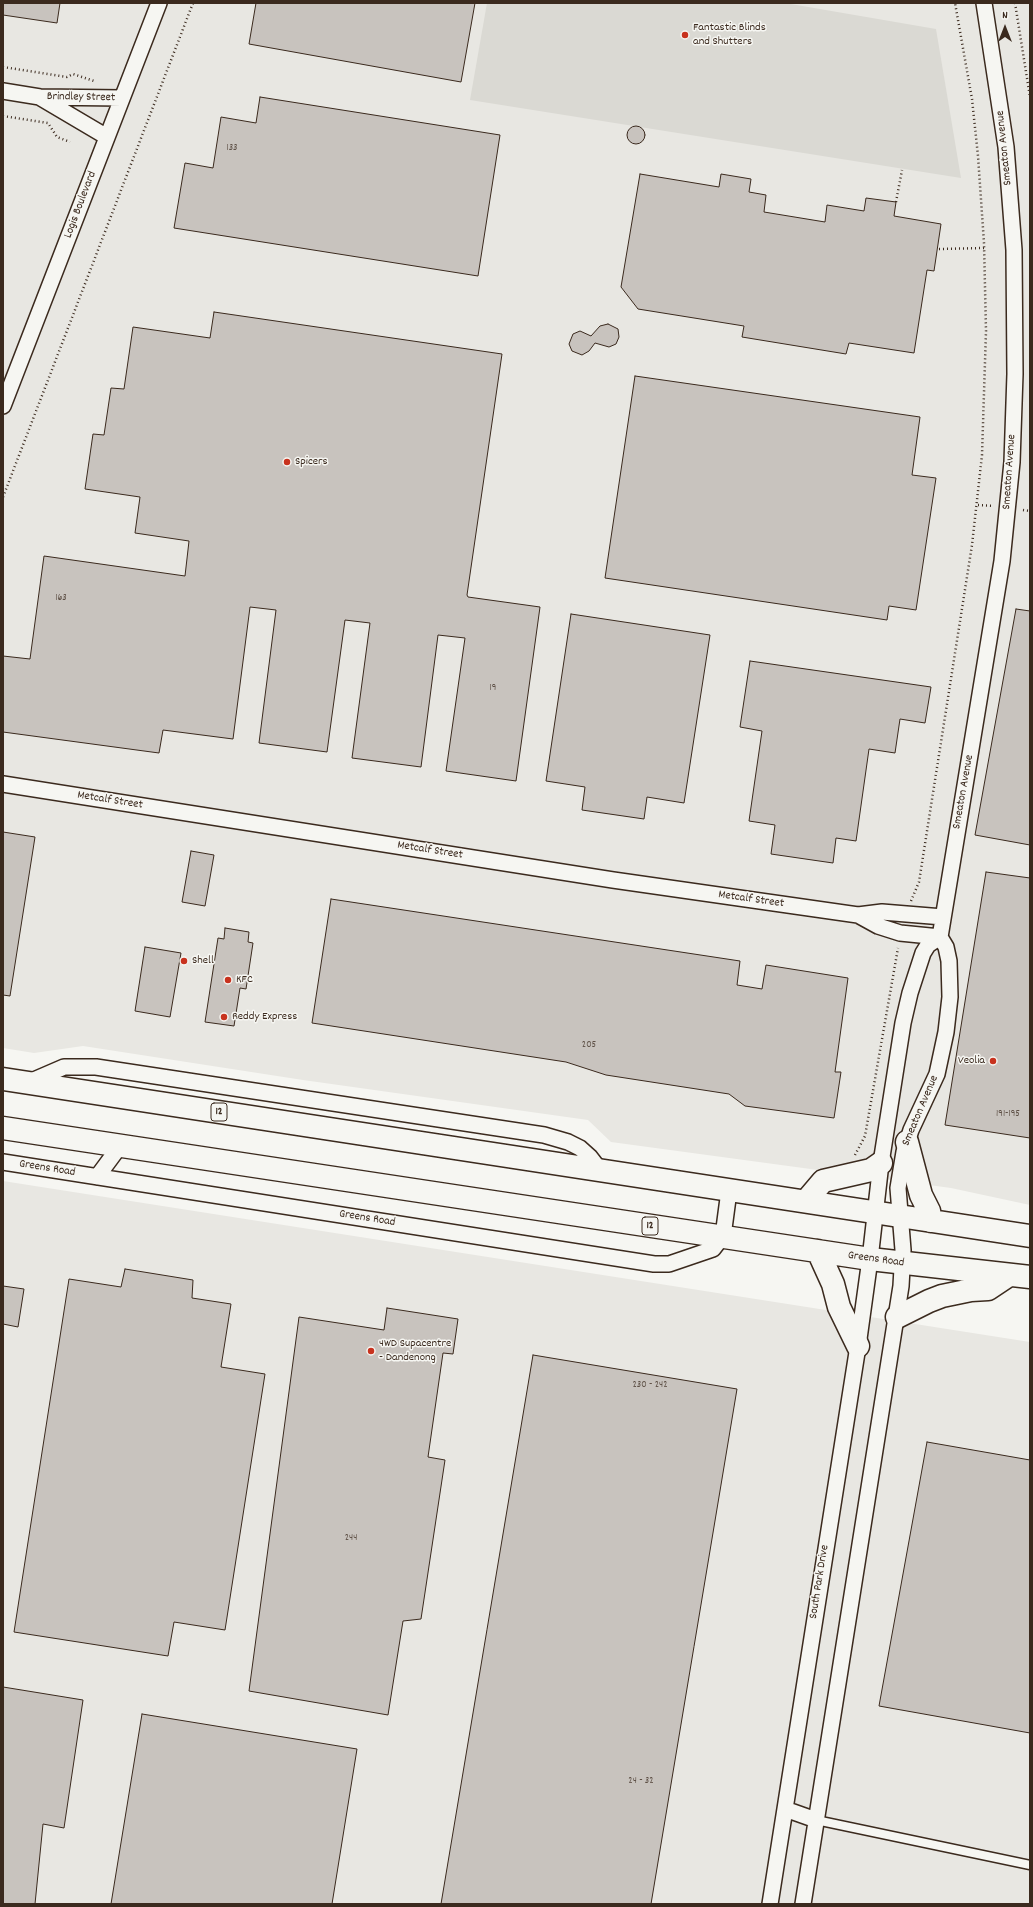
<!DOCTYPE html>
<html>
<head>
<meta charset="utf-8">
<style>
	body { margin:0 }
	#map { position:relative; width:1033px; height:1907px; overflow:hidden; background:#f6f6f2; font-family:Dekko,sans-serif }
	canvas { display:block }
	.frame { position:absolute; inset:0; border:4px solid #3b2a1e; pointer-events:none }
	.north { position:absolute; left:985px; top:8px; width:40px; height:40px; -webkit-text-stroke:3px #f6f6f2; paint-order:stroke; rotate:0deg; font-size:11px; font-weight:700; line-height:16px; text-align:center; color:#3b2a1e }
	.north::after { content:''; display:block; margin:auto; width:14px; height:18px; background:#3b2a1e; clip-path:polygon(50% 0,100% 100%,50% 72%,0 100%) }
</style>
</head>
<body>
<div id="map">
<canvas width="1033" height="1907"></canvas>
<div class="frame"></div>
<div class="north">N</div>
</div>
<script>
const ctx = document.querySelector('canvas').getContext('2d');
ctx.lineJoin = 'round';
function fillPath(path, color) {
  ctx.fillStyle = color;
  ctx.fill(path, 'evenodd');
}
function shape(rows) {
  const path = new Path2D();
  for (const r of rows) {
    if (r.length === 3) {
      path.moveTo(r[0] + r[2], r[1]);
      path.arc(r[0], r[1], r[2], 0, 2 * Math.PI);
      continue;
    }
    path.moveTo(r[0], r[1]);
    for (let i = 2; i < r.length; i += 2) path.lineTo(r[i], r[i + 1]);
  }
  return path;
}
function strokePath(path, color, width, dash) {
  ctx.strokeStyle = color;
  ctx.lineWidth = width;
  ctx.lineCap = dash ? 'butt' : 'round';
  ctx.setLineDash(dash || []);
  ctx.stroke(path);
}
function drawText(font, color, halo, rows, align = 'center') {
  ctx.font = font + ' Dekko,sans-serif';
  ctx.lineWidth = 3;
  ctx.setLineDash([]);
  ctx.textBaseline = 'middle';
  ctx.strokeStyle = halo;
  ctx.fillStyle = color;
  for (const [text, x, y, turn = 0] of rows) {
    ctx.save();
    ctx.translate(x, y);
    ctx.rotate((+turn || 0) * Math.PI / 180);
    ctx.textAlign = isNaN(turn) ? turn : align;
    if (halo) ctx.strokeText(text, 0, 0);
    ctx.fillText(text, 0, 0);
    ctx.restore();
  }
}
fillPath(shape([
	[3,3,1030,3,1030,1205,951,1188,611,1142,588,1120,303,1080,83,1046,34,1053,3,1048],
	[3,1181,1030,1342,1030,1904,3,1904]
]), '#e8e7e2');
fillPath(shape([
	[487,3,785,3,936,29,961,178,470,100]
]), '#dad9d3');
const building = shape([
	[3,3,60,3,57,23,3,15,3,3],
	[256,3,475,3,461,82,249,44,256,3],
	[260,97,500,135,478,276,174,228,185,163,213,168,221,117,256,123,260,97],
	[636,135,9],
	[640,174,719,187,721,174,751,179,749,192,766,195,764,212,825,222,827,205,864,211,866,198,896,202,894,216,941,224,934,271,927,270,914,353,849,343,846,354,742,337,744,326,638,309,621,287,640,174],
	[214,312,502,354,467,595,468,597,540,607,516,781,446,771,465,638,438,635,421,767,352,758,370,623,345,620,327,752,259,743,276,610,250,607,233,739,163,730,159,753,3,732,3,656,30,659,44,556,185,576,189,541,135,533,140,497,85,489,93,434,104,435,111,388,124,389,133,327,210,338,214,312],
	[608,324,618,329,619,337,616,344,609,347,595,343,589,351,582,355,572,351,569,344,573,334,580,331,591,336,600,326,608,324],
	[635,376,920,417,912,475,936,478,916,610,889,606,887,620,605,578,635,376],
	[1016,609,1030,611,1030,845,975,835,1016,609],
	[571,614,710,635,684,803,647,797,644,819,582,810,585,787,546,781,571,614],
	[750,661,931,687,925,723,900,719,895,753,869,749,856,841,836,838,833,863,771,854,775,825,749,821,762,731,740,727,750,661],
	[3,832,35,837,10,996,3,995,3,832],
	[191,851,214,855,205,906,182,902,191,851],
	[986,872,1030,878,1030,1138,945,1125,986,872],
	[331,899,740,961,737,985,762,989,766,965,848,978,835,1072,841,1072,834,1118,745,1106,729,1094,606,1075,566,1062,312,1023,331,899],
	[225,928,249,932,248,942,253,943,246,989,240,988,234,1026,205,1022,218,938,224,939,225,928],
	[145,947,181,953,170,1017,135,1011,145,947],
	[125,1269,193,1280,192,1298,231,1304,221,1367,265,1374,225,1630,174,1622,168,1656,14,1632,69,1279,121,1287,125,1269],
	[3,1286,24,1289,18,1327,3,1324,3,1286],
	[387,1308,458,1319,453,1354,443,1353,428,1457,445,1460,421,1619,403,1621,388,1715,249,1691,299,1317,384,1330,387,1308],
	[533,1355,737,1389,651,1904,441,1904,533,1355],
	[927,1442,1030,1460,1030,1733,879,1706,927,1442],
	[3,1687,83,1700,64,1828,43,1824,35,1904,3,1904,3,1687],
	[142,1714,357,1749,332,1904,111,1904,142,1714]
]);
fillPath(building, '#c8c3be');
strokePath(building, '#3b2a1e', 1);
const lane = shape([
	[816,1820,1030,1865]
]);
const street = shape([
	[3,91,40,97,122,98],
	[41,98,107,137],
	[3,406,159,3],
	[3,784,613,880,858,915,882,912,943,917],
	[858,915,878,926,900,933,940,937],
	[27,1083,64,1067,96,1067,544,1135,568,1142,580,1148,590,1157,600,1170],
	[3,1162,654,1264,669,1264,713,1249,723,1236,729,1191],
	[97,1177,120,1146],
	[785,1809,816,1820],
	[770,1904,858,1346,870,1259,881,1163,903,1023,910,993,923,953,928,945,940,937],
	[803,1904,901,1286,903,1250,898,1188,904,1152,911,1130,937,1074,946,1032,950,997,949,961,946,947,940,937,1002,561,1012,462,1015,374,1014,250,1006,147,984,3]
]);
const primary = shape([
	[3,1079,1030,1236],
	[3,1128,870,1259,1030,1277],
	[907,1142,921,1195,929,1211,931,1221],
	[806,1201,823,1181,871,1170,881,1163],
	[818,1251,833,1284,839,1307,858,1346],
	[897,1317,929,1301,942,1296,971,1290,988,1289,1009,1275]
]);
strokePath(lane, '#3b2a1e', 11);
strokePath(street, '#3b2a1e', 18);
strokePath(primary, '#3b2a1e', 25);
strokePath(shape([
	[1015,3,1030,97],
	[3,67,67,77,73,74,94,81],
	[3,116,48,123,57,137,70,142],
	[896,202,902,170],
	[939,249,984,248],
	[3,497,193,3],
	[978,505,994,506],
	[1023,510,1030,511],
	[911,901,919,882,972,545,982,455,986,331,984,243,978,156,972,99,955,3],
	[855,1155,865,1136,898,948]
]), '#3b2a1e', 2.5, [1, 3]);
strokePath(lane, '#f6f6f2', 8);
strokePath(street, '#f6f6f2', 15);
strokePath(primary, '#f6f6f2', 22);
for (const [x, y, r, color] of [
	[685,35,4,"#c8321e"],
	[287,462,4,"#c8321e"],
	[184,961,4,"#c8321e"],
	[228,980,4,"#c8321e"],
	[224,1017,4,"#c8321e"],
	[993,1061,4,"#c8321e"],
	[371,1351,4,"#c8321e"]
]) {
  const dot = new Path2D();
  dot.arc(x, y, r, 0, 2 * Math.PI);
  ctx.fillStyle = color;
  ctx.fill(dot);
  strokePath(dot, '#f6f6f2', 1.5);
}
drawText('10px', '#5e5046', null, [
	["133",232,149],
	["163",61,599],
	["19",493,689],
	["205",589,1046],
	["191-195",1008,1115],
	["230 - 242",650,1386],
	["244",351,1539],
	["24 - 32",641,1782]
]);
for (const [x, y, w] of [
	[219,1112,16],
	[650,1226,16]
]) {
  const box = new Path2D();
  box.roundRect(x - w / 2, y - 9, w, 18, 3);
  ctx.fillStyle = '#f6f6f2';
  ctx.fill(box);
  strokePath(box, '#3b2a1e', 1);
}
drawText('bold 11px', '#3b2a1e', null, [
	["12",219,1112],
	["12",650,1226]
]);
drawText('12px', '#3b2a1e', '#f6f6f2', [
	["Fantastic Blinds",693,28],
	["and Shutters",693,42],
	["Spicers",295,462],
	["Shell",192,961],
	["KFC",236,980],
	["Reddy Express",232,1017],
	["Veolia",985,1061,"right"],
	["4WD Supacentre",379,1344],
	["- Dandenong",379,1358]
], 'left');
drawText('12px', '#3b2a1e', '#f6f6f2', [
	["Brindley Street",81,98,1],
	["Smeaton Avenue",1005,148,-96],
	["Logis Boulevard",81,205,-69],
	["Smeaton Avenue",1010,472,-86],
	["Smeaton Avenue",964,792,-80],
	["Metcalf Street",110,801,9],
	["Metcalf Street",430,851,9],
	["Metcalf Street",751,900,8],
	["Smeaton Avenue",921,1111,-67],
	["Greens Road",47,1169,9],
	["Greens Road",367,1219,9],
	["Greens Road",876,1260,8],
	["South Park Drive",820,1582,-81]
]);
</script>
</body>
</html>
